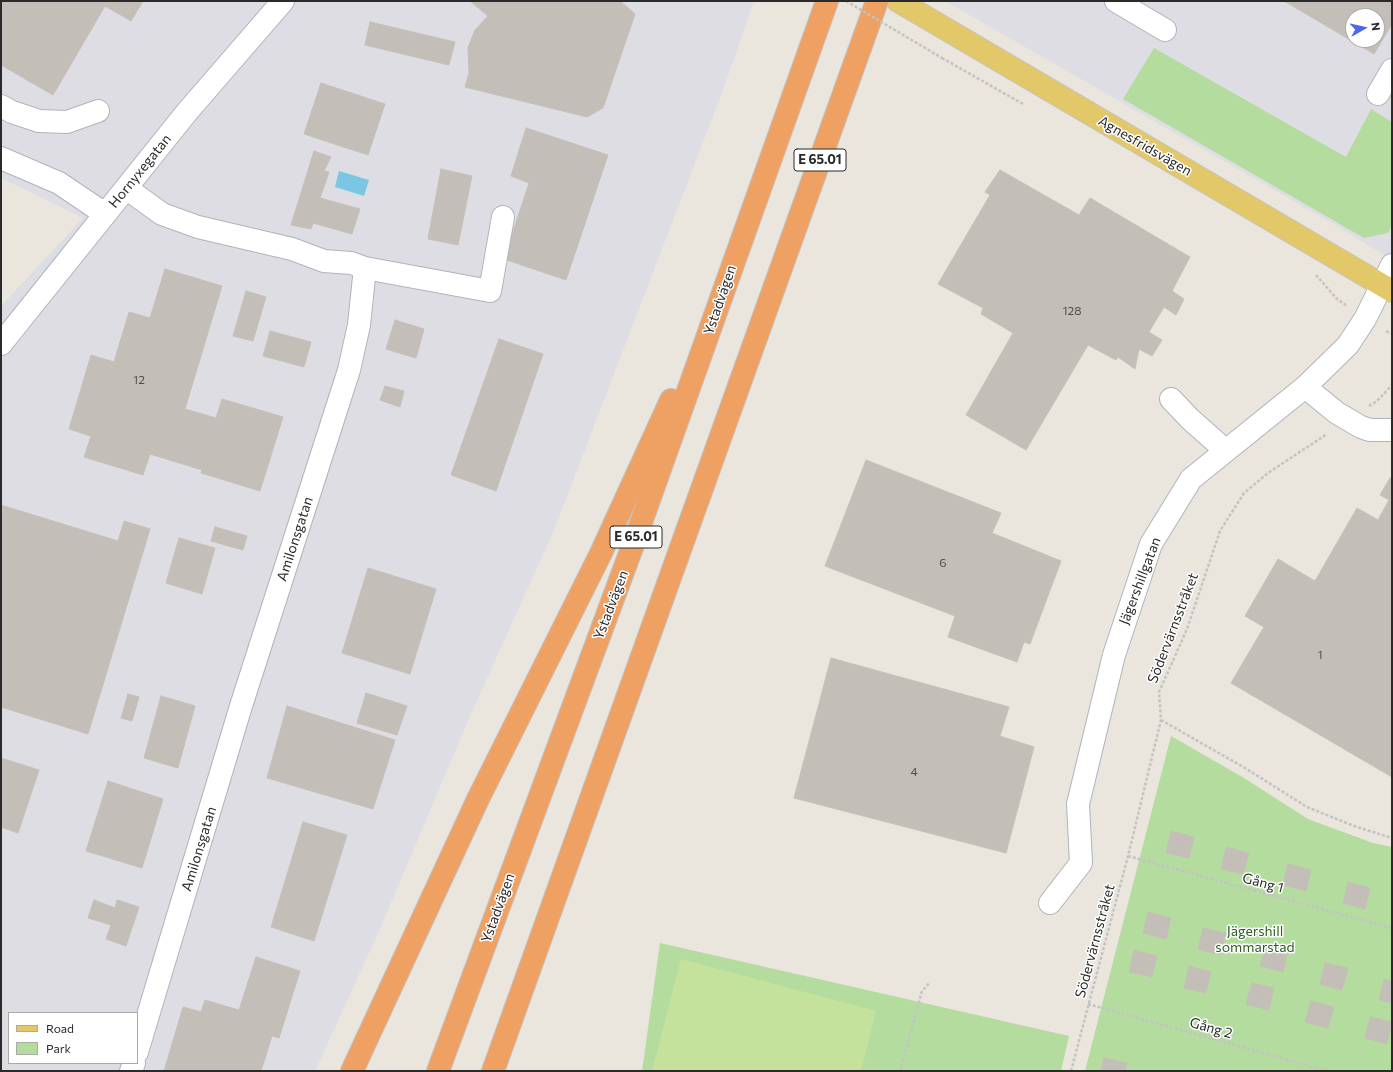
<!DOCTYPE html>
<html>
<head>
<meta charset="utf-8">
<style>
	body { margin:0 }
	#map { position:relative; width:1393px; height:1072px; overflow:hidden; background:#eae5dd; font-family:Commissioner,sans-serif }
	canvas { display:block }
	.frame { position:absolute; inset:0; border:2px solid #2a2a2a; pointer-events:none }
	.legend { position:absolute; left:8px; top:1012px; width:130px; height:52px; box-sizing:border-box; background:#fff; border:1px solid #aaa; margin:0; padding:5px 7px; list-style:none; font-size:12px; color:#2a2a2a }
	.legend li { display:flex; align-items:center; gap:8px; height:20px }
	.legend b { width:20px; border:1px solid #aaa }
	.north { position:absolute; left:1345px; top:8px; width:40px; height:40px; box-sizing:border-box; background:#fff; border:1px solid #aaa; border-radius:50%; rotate:82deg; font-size:11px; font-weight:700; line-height:16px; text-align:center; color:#2a2a2a }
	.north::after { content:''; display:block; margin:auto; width:14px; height:18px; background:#4c68e9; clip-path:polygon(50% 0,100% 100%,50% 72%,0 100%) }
</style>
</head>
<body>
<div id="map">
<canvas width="1393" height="1072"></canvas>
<div class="frame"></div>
<ul class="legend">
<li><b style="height:5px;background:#e3c869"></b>Road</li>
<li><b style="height:11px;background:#b3dc9e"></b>Park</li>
</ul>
<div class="north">N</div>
</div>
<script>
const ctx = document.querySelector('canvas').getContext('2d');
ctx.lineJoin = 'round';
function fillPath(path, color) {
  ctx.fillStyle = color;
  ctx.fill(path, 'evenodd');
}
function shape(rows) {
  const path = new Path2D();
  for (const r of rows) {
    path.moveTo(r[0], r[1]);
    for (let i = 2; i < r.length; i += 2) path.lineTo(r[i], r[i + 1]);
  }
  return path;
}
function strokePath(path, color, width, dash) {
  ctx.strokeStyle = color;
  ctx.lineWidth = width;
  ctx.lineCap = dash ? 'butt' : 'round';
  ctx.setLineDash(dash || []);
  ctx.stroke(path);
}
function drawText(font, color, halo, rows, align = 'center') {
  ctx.font = font + ' Commissioner,sans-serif';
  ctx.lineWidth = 3;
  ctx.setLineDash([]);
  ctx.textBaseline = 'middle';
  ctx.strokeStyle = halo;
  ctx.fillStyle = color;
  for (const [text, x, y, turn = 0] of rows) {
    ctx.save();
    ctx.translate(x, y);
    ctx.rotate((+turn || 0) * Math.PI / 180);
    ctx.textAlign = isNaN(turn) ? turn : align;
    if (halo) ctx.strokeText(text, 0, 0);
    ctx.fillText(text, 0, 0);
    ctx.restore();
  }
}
fillPath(shape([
	[1,1,754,1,723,90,554,530,470,716,379,931,315,1071,1,1071,1,306,83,218,1,178],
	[9,1013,137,1013,137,1063,9,1063],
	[945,1,1392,1,1392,260,1337,226],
	[1353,16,1377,16,1377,40,1353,40]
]), '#dfdde4');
fillPath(shape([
	[1154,48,1346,157,1371,109,1392,122,1392,225,1388,233,1364,238,1123,99],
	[1171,736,1244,778,1308,819,1373,843,1392,847,1392,1071,1085,1071],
	[660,943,1069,1036,1061,1071,642,1071]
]), '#b3dc9e');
fillPath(shape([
	[681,959,876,1011,861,1071,652,1071]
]), '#c4e29b');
fillPath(shape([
	[339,171,369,180,364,196,335,187]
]), '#7ac6e3');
const building = shape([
	[1,1,143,1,131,21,105,6,53,95,1,65,1,1],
	[470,1,620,1,635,14,603,108,587,117,465,87,469,73,468,48,475,30,488,16,470,1],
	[1284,1,1392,1,1392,24,1374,54,1284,1],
	[1353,16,1377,16,1377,40,1353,40,1353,16],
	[370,22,455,42,449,65,365,45,370,22],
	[321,83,385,104,368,155,304,134,321,83],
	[526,128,608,155,566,280,504,259,529,183,511,176,526,128],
	[314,151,331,157,324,171,329,172,320,198,360,209,352,234,313,223,311,229,291,225,314,151],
	[441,169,472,176,458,245,428,239,441,169],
	[1000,170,1079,215,1090,198,1190,257,1172,291,1184,299,1176,315,1164,307,1149,332,1162,340,1152,356,1139,349,1135,369,1118,357,1116,360,1088,345,1026,450,966,415,1013,333,981,314,983,308,938,284,990,195,985,192,1000,170],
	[165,269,222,286,185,409,216,418,222,399,283,417,260,491,201,473,202,470,150,454,143,475,84,457,91,436,69,429,91,355,114,362,129,312,150,318,165,269],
	[246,291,266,297,253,341,233,336,246,291],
	[395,320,424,329,416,358,386,349,395,320],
	[270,331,311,342,304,367,263,356,270,331],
	[499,339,543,354,496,491,451,475,499,339],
	[385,386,404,391,400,407,380,400,385,386],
	[866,460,1001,513,992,533,1061,561,1030,644,1024,642,1017,662,948,637,955,616,825,566,866,460],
	[1390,478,1392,479,1392,777,1231,683,1264,627,1245,616,1278,559,1315,581,1357,508,1378,520,1389,500,1380,495,1390,478],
	[1,505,118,541,124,521,150,529,88,734,1,707,1,505],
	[215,527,247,536,243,550,211,541,215,527],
	[179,538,215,548,202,594,166,583,179,538],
	[368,568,436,589,410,674,342,653,368,568],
	[831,658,1009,707,1000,736,1034,747,1006,853,794,798,831,658],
	[366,693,407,706,397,735,357,723,366,693],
	[128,694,139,697,132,721,121,718,128,694],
	[161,696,195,706,178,768,144,758,161,696],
	[287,706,395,740,373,809,267,778,287,706],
	[1,758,39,770,18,833,1,827,1,758],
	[108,781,163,799,142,868,86,851,108,781],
	[303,822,347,835,314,941,271,927,303,822],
	[1171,831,1194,837,1189,858,1166,853,1171,831],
	[1226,847,1249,853,1243,874,1221,869,1226,847],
	[1288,864,1311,870,1306,891,1283,885,1288,864],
	[1348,882,1370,888,1365,909,1343,903,1348,882],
	[94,900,115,908,117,900,139,907,126,946,106,939,111,925,88,918,94,900],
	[1148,912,1171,918,1166,939,1143,933,1148,912],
	[1203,928,1226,933,1220,955,1198,949,1203,928],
	[1266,945,1288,950,1283,972,1260,966,1266,945],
	[1134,950,1157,956,1152,977,1129,972,1134,950],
	[256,957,300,971,279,1038,272,1036,261,1071,164,1071,183,1007,201,1012,205,1000,239,1010,256,957],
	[1325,963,1348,968,1342,990,1320,984,1325,963],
	[1189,966,1211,972,1206,993,1184,988,1189,966],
	[1384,979,1392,981,1392,1003,1379,1000,1384,979],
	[1252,983,1274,988,1269,1010,1246,1004,1252,983],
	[1311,1001,1334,1007,1328,1028,1305,1022,1311,1001],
	[1370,1017,1392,1022,1387,1044,1365,1038,1370,1017],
	[1104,1058,1127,1063,1125,1071,1101,1071,1104,1058]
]);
fillPath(building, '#c3bfb8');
strokePath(building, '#c6c0b7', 1);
const minor = shape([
	[1116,1,1165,30],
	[1378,94,1392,70],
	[1,106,12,112,39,121,67,122,98,111],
	[1,158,59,183,105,214],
	[126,188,162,214,198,227,292,249,324,261,351,263,365,268,359,325,349,370,241,706,137,1052],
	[365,268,490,291,503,217],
	[1,344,187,112,283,1],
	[1305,387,1337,413,1361,427,1370,430,1392,430],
	[1171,399,1190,419,1225,450],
	[1050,903,1081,863,1078,804,1114,655,1151,544,1191,479,1305,387,1348,345,1365,319,1392,265],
	[131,1071,134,1063]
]);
const major = shape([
	[898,1,1392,291]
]);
const highway = shape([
	[352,1071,478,799,601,553,671,400],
	[438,1071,633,545,827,1],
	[493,1071,877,1]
]);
strokePath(minor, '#b0b3bc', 24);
strokePath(major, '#c3c3c3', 24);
strokePath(highway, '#c3c3c3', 24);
strokePath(shape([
	[942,58,1023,104],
	[1316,275,1337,299,1346,305],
	[1386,331,1392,334],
	[1369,406,1377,401,1392,385],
	[1161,720,1245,768,1307,807,1354,826,1392,838],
	[1128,856,1392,928],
	[1088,1004,1328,1071],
	[900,1071,922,991,930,982],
	[1071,1071,1128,856,1161,720,1159,692,1187,629,1220,531,1244,493,1268,473,1327,434]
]), '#c3c3c3', 2.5, [3, 2]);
strokePath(minor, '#fff', 22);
strokePath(major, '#e3c869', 22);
strokePath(highway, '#efa164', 22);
strokePath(shape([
	[846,1,942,58]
]), '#c3c3c3', 2.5, [3, 2]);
drawText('12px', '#504f4e', null, [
	["128",1072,311],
	["12",139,380],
	["6",943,563],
	["1",1320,655],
	["4",914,772]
]);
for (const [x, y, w] of [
	[820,160,52],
	[636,537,52]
]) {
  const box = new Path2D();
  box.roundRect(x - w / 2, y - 11, w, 22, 3);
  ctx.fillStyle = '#fff';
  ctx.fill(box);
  strokePath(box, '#2a2a2a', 1);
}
drawText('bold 13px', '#2a2a2a', null, [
	["E 65.01",820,160],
	["E 65.01",636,537]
]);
drawText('14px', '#2a2a2a', '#fff', [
	["Agnesfridsvägen",1145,146,30],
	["Hornyxegatan",140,171,-51],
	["Ystadvägen",720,300,-71],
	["Amilonsgatan",295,539,-72],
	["Jägershillgatan",1140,581,-69],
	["Ystadvägen",611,605,-69],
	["Södervärnsstråket",1173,628,-69],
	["Amilonsgatan",199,849,-73],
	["Gång 1",1263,883,15],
	["Ystadvägen",498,908,-70],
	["Södervärnsstråket",1095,941,-75],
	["Gång 2",1211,1028,16]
]);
drawText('14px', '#2d6021', '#fff', [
	["Jägershill",1255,931],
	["sommarstad",1255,947]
]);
</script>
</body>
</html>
